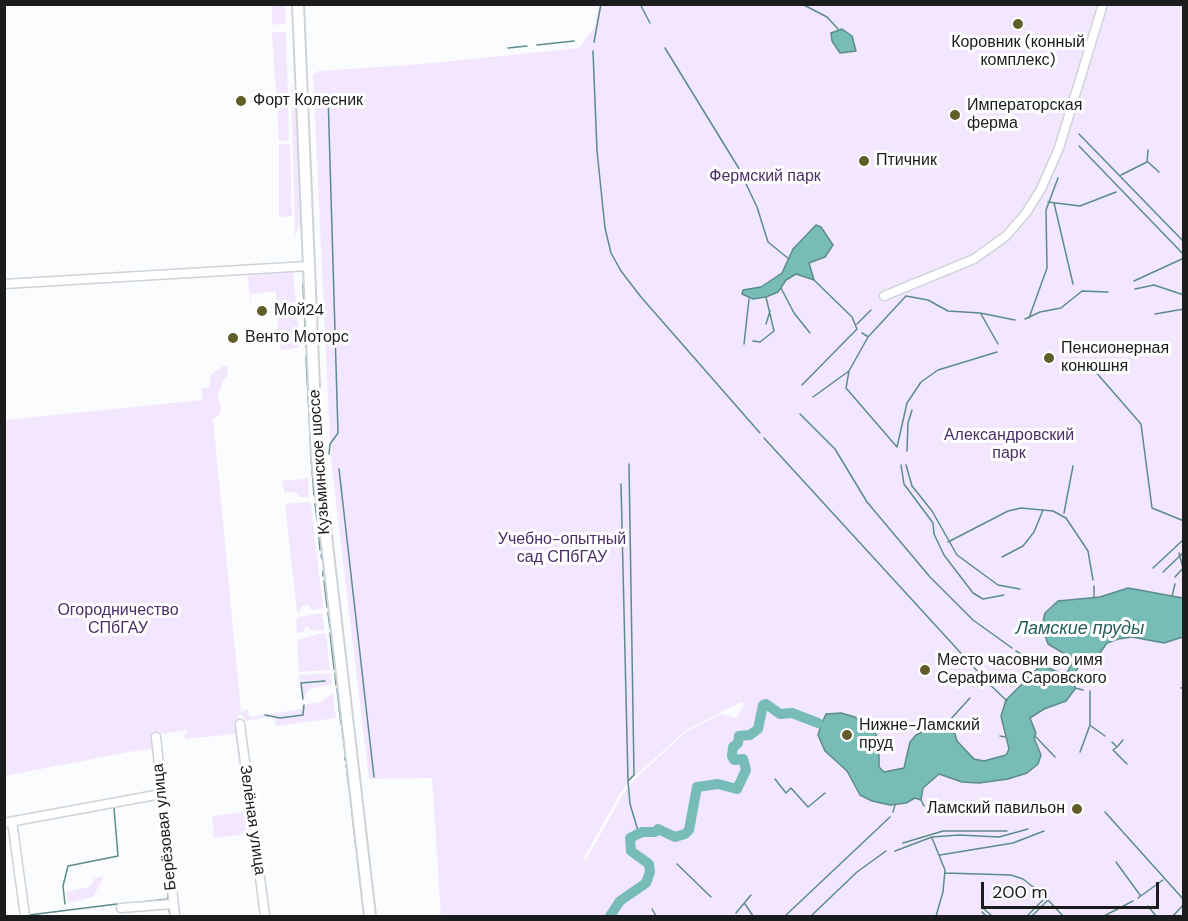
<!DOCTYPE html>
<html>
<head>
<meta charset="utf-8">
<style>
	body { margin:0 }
	#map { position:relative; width:1188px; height:921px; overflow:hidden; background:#fafcfe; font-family:"DM Sans",sans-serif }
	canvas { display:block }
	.frame { position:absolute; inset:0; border:6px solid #1a1c1e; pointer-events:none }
	.scale { position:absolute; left:981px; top:882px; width:178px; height:27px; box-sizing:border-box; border:3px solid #1a1c1e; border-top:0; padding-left:8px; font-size:18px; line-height:21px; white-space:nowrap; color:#1a1c1e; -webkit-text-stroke:4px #fff; paint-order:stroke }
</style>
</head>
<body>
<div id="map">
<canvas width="1188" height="921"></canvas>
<div class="frame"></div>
<div class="scale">200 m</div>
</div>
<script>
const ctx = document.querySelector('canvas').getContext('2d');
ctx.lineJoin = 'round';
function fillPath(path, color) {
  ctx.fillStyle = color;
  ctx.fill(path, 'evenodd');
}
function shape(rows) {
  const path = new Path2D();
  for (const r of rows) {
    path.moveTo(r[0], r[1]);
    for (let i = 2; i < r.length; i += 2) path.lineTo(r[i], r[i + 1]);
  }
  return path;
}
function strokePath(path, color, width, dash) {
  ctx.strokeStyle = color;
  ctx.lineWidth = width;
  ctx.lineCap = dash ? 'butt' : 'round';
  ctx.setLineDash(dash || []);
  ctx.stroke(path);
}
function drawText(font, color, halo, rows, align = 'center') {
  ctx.font = font + ' "DM Sans",sans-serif';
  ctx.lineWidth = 6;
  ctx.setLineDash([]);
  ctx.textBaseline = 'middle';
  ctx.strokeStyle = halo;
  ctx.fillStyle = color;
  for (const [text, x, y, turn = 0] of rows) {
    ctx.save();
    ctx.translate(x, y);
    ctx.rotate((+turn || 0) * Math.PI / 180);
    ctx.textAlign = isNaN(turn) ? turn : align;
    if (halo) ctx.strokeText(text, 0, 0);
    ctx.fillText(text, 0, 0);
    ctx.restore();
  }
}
fillPath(shape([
	[272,5,285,5,286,23,272,25],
	[599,5,1100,5,1056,148,1043,179,1026,208,1011,227,980,253,963,262,898,287,899,293,980,259,1011,234,1029,213,1059,157,1106,5,1183,5,1183,916,441,916,432,778,369,779,331,461,313,75,318,71,423,64,579,48,595,26],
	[741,702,745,704,736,718,721,714,687,731,634,780,623,794,586,860,583,860,620,793,632,779,686,730],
	[272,32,286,32,289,140,279,141],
	[291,82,296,100,300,223,295,236],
	[279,144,290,144,292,216,279,217],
	[290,271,293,272,300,344,298,348,281,350,278,336,276,291,251,294,251,309,248,276],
	[225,365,228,367,227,376,223,380,218,396,221,409,219,416,213,418,241,712,248,709,249,717,302,709,302,705,321,702,333,693,336,718,276,726,274,716,245,721,242,715,238,715,238,721,233,724,237,726,243,764,239,766,235,734,185,739,185,734,188,733,187,730,154,735,155,754,153,749,128,752,5,776,5,420,203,400,201,389,209,388,211,374],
	[308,478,309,497,301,498,295,492,284,493,283,481],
	[308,502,311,503,323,608,312,610,309,605,301,606,300,611,297,612,285,504],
	[323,613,324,630,311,631,309,627,305,627,304,632,297,633,296,621,298,617],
	[322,633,326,634,330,670,299,672,297,640],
	[331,673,332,684,309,689,302,702,299,675],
	[241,787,246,787,253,833,214,838,212,816,244,812],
	[104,876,93,897,68,903,66,892,90,887,95,878]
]), '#f2e7ff');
const water = shape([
	[842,29,852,36,856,51,840,53,832,41,831,33,842,29],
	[816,225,821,227,833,245,825,257,809,263,814,280,796,274,786,280,778,292,766,297,753,299,742,294,743,290,761,287,782,273,793,249,816,225],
	[1128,588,1183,598,1183,637,1164,643,1132,637,1118,639,1107,643,1097,657,1079,665,1075,674,1075,689,1066,701,1044,709,1030,718,1036,733,1034,738,1041,755,1038,764,1027,773,1008,779,979,783,962,782,939,774,923,788,921,800,915,798,906,803,890,805,872,801,860,795,847,771,825,751,818,735,821,725,826,714,841,713,855,717,876,734,879,744,879,767,884,772,904,768,910,742,916,735,942,721,952,725,957,741,974,759,984,761,1006,755,1009,749,1001,716,1006,700,1041,665,1063,674,1068,671,1073,661,1070,657,1048,644,1042,626,1045,613,1058,601,1100,597,1128,588]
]);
fillPath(water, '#78bcb8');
strokePath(water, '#5c8c8a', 1.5);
strokePath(shape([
	[640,4,650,23],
	[802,4,827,17,838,29],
	[594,42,601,4],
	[537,45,574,41],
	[508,48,527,46],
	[665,48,738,167,757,207,768,242,789,259],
	[593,51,597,151,605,228,611,253,621,271,641,297,760,433],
	[328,94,338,433,330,444,329,454],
	[1079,134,1184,242],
	[1079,146,1184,255],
	[1148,162,1159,172],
	[1121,175,1147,162,1148,150],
	[1048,202,1080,206,1116,192],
	[1054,203,1073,284],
	[1134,281,1184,258],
	[303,284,306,348],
	[781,288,794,313,810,333],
	[1135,289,1154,285,1184,295],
	[981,314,998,344],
	[1155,314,1184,309],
	[1029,318,1047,268,1046,210,1058,178],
	[1025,319,1040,312,1061,308,1082,291,1108,292],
	[766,324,770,311],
	[857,324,871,310],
	[862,333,867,336],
	[753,341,760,342,774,331,766,297],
	[744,344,749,299],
	[997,352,938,370,921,382,907,403,897,447,846,388,849,371,868,337,906,296,928,300,948,311,980,313,1015,320],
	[306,357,311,452],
	[1094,370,1141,424,1152,508,1184,521],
	[802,385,857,329,852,317,814,280],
	[813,397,849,371],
	[800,414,835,449,867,502,930,577,973,620,1012,648],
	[764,438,980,674],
	[907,451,908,423,912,410],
	[311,459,311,463],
	[901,465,904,484,933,523,934,534,944,555,973,593,983,599,1004,595],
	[906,465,912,486,932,511,957,555,998,585,1020,589],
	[339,469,374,777],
	[312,470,314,495],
	[621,484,628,781,630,804,639,834],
	[315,504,317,520],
	[1064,513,1073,466],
	[318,525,320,550],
	[948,542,1008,511,1021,508,1053,511,1066,518,1088,551,1093,580],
	[321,555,322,559],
	[1002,557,1023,546,1034,532,1043,510],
	[1153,568,1184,539],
	[323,571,323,576],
	[1163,572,1184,552],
	[1175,577,1183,568,1179,553],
	[324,581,327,607],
	[1094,586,1094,598],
	[1172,596,1175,584],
	[328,613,330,628],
	[330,633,334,669],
	[1016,651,1040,666],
	[335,673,336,685],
	[983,678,1007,701],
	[1075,688,1083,690],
	[1181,688,1184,687],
	[337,689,341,724],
	[303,699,301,683,325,681],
	[265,715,280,718,303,715,304,705],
	[948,722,970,698],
	[1091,726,1105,736],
	[342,729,345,752],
	[1000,736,1005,737],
	[1035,736,1055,757],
	[1112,742,1117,747,1113,750,1127,764],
	[1118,746,1123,740],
	[1080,752,1090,725,1090,691],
	[345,757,345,760],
	[346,766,347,769],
	[347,773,349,788],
	[775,779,786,793,791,788,808,807,825,793],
	[628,781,634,775,629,464],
	[350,793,351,806],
	[921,800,924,806],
	[893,812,895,805],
	[1105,812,1184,900],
	[352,813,356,848],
	[932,838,945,870,943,892,936,916],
	[903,843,943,831,1007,831],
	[895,851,932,837,959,835,999,837,1028,829],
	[357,855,361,890],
	[940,855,1013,843,1044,831],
	[1116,862,1140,895],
	[677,864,711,897],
	[165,865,166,866],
	[945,873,1011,875,1023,879,1046,897,1027,916],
	[167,884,168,898],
	[362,895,364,916],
	[1138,898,1163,880],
	[132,903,168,899],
	[65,904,63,886,68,866,118,856,114,808],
	[745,904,753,916],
	[1148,906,1156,916],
	[169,909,170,916],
	[652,909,656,916],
	[984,909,992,916],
	[982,912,986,916],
	[736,913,751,895],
	[29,915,117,904],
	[785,916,890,817],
	[811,916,857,872,886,851],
	[1032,916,1048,900,1063,916],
	[1104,916,1133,901],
	[1173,916,1184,904]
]), '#5c8c8a', 1.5);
strokePath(shape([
	[610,916,620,901,646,883,650,872,649,864,631,851,630,838,642,832,655,832,658,829,675,837,685,834,689,830,697,787,718,784,737,789,746,770,743,759,734,760,732,756,733,747,738,743,739,736,750,735,758,729,763,705,766,704,780,714,792,713,818,723]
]), '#78bcb8', 10);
const minor = shape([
	[4,284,308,266],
	[884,296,974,259,1006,236,1026,213,1041,189,1059,148,1103,4],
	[240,724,265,916],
	[156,737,175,916],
	[12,821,25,916],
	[4,823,161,794],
	[121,908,173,904]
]);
const major = shape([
	[298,4,317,458,370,916]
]);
strokePath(minor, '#cdd3d9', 11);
strokePath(major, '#cdd3d9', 14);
strokePath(minor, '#fff', 8);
strokePath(major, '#fff', 10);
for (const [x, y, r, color] of [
	[1018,24,6,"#605d29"],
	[241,101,6,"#605d29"],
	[955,115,6,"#605d29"],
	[864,161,6,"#605d29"],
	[262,311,6,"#605d29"],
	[233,338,6,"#605d29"],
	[1049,358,6,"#605d29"],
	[925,670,6,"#605d29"],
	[847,735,6,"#605d29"],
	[1077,809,6,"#605d29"]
]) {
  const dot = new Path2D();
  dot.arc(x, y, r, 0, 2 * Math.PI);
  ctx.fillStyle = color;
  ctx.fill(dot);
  strokePath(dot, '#fff', 2);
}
drawText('16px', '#1a1c1e', '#fff', [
	["Коровник (конный",1018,43,"center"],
	["комплекс)",1018,61,"center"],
	["Форт Колесник",253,101],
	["Императорская",967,106],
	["ферма",967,124],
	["Птичник",876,161],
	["Мой24",274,311],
	["Венто Моторс",245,338],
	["Пенсионерная",1061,349],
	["конюшня",1061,367],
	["Место часовни во имя",937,661],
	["Серафима Саровского",937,679],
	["Нижне-Ламский",859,726],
	["пруд",859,744],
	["Ламский павильон",1065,809,"right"]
], 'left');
drawText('16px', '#4c2e67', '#fff', [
	["Фермский парк",765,177],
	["Александровский",1009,436],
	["парк",1009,454],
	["Учебно-опытный",562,540],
	["сад СПбГАУ",562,558],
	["Огородничество",118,611],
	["СПбГАУ",118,629]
]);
drawText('16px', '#1a1c1e', '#fff', [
	["Кузьминское шоссе",320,462,-94],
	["Зелёная улица",252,820,82],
	["Берёзовая улица",165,827,-96]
]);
drawText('italic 18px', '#245d5b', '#fff', [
	["Ламские пруды",1080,629]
]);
</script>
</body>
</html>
